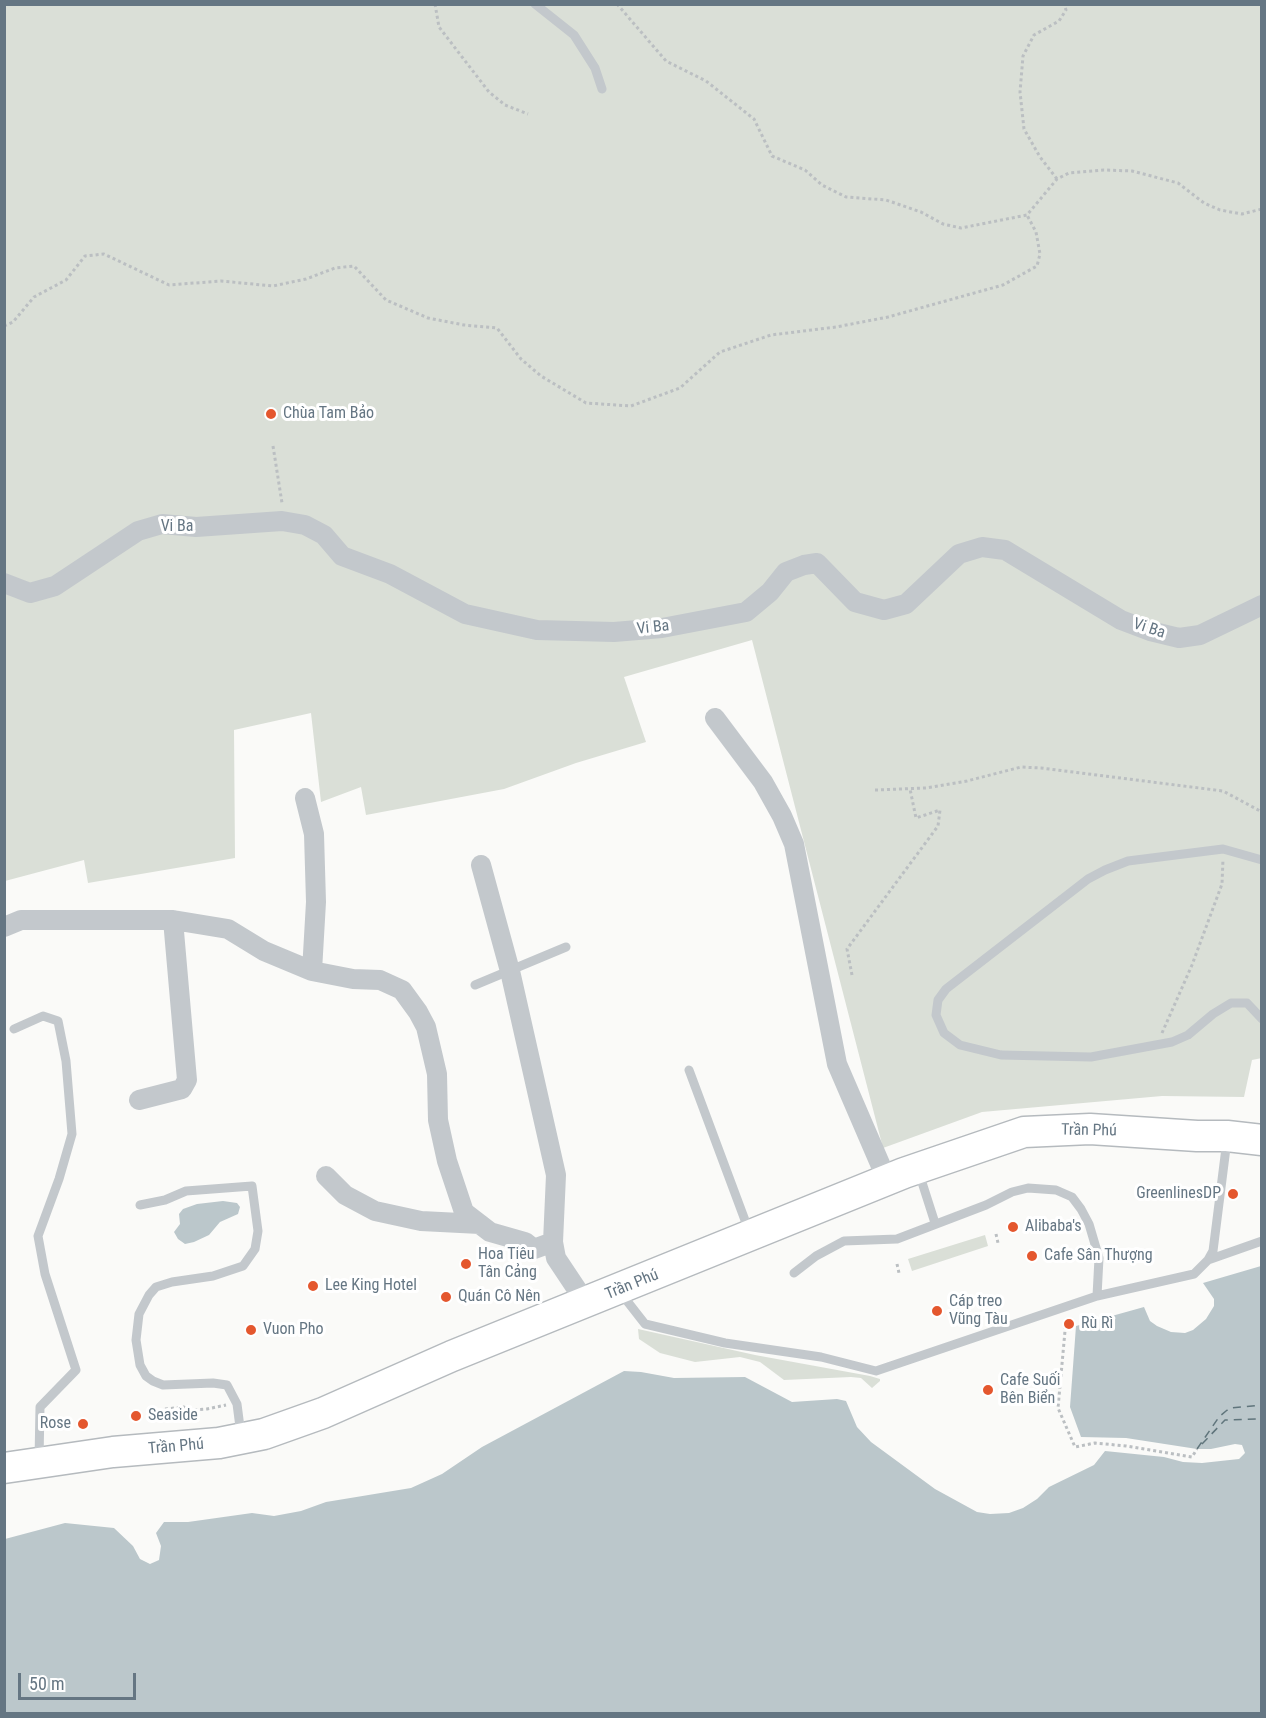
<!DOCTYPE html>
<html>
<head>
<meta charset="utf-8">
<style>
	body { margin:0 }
	#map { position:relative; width:1266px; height:1718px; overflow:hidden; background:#fafaf8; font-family:"Roboto Condensed",sans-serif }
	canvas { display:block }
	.frame { position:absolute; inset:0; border:6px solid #657683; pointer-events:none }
	.scale { position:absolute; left:18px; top:1673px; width:118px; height:27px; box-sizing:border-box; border:3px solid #657683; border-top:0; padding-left:8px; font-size:18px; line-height:21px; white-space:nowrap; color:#657683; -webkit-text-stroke:4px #fff; paint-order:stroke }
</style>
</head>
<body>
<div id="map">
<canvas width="1266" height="1718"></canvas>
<div class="frame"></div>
<div class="scale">50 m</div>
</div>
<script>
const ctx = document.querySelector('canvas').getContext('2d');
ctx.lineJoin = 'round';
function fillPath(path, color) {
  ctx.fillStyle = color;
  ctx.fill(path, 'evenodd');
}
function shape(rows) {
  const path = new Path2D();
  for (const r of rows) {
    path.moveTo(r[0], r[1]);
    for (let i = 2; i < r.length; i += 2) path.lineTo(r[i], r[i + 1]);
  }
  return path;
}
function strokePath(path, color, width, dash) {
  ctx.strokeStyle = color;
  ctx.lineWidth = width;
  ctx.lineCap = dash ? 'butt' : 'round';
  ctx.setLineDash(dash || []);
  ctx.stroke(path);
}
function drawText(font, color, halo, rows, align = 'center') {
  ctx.font = font + ' "Roboto Condensed",sans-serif';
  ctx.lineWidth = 6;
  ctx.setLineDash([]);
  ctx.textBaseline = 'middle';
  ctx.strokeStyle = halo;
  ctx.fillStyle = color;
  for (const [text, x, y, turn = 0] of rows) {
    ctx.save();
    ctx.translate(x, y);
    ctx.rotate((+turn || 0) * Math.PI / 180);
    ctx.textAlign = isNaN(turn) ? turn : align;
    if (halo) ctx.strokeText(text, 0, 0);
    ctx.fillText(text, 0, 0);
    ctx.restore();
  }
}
fillPath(shape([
	[5,5,1261,5,1262,1058,1252,1060,1244,1097,1162,1096,982,1112,883,1148,752,640,624,677,646,742,576,763,504,789,366,815,361,787,321,802,311,713,234,730,235,858,88,883,84,860,5,881],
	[985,1235,988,1246,912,1271,908,1259],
	[638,1329,755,1355,870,1376,880,1379,880,1381,872,1388,861,1378,851,1377,784,1380,760,1362,740,1357,695,1362,660,1353,639,1339]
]), '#dadfd7');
fillPath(shape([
	[223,1201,237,1203,240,1207,238,1214,220,1222,209,1235,194,1242,185,1244,178,1239,174,1232,180,1224,179,1214,183,1209,197,1204],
	[1261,1266,1261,1713,5,1713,5,1539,65,1523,114,1528,133,1546,140,1559,150,1564,159,1560,161,1546,156,1533,164,1522,188,1522,252,1513,274,1516,301,1511,326,1502,411,1488,442,1474,482,1447,624,1371,641,1372,674,1378,745,1377,792,1402,837,1399,846,1401,857,1427,871,1442,935,1489,977,1512,990,1514,1009,1513,1023,1508,1037,1499,1049,1487,1094,1465,1105,1451,1164,1457,1183,1462,1202,1463,1239,1459,1245,1453,1242,1445,1235,1444,1211,1449,1197,1449,1126,1438,1081,1437,1070,1407,1076,1326,1144,1307,1150,1321,1157,1326,1171,1332,1185,1333,1193,1330,1206,1319,1214,1306,1214,1299,1203,1283]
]), '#bbc7cb');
strokePath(shape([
	[1202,1444,1225,1420,1258,1419,1262,1421],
	[1197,1449,1219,1417,1226,1411,1230,1408,1262,1405]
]), '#60757c', 1.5, [8, 6]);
const primary = shape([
	[4,1468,113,1452,219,1443,264,1434,323,1413,452,1356,904,1173,1024,1132,1090,1129,1197,1136,1227,1136,1262,1140]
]);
strokePath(primary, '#b5babe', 33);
strokePath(shape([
	[435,4,439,27,489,92,505,105,528,114],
	[617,4,666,61,706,81,754,119,772,156,805,170,822,185,846,197,886,200,921,212,943,224,961,228,1027,215,1057,179,1069,173,1104,170,1132,171,1178,183,1204,203,1220,210,1242,214,1262,209],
	[1057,179,1040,157,1024,129,1020,92,1023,56,1034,35,1059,21,1066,10,1064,4],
	[4,326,13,322,34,297,66,280,85,256,104,254,169,285,221,281,273,286,306,279,335,268,354,266,386,300,428,318,464,325,497,328,521,359,541,376,586,403,631,406,680,388,720,352,771,335,836,327,888,317,1003,285,1037,266,1040,254,1036,232,1027,215],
	[273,446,282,503],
	[875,790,926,788,967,781,1021,767,1041,768,1223,791,1262,812],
	[852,975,847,949,938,826,940,810,916,818,910,789],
	[1162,1033,1192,965,1222,884,1223,859],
	[996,1234,998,1243],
	[897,1264,899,1273],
	[1066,1320,1058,1408,1075,1447,1095,1443,1126,1446,1192,1457,1197,1449],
	[165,1409,184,1407,190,1410,207,1409,226,1405]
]), '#bbbfc2', 3, [3, 3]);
strokePath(shape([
	[535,4,574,35,595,68,602,89],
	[1262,860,1223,849,1128,861,1105,870,1088,879,946,989,938,1000,936,1015,944,1033,960,1045,1001,1055,1091,1057,1172,1042,1188,1035,1213,1014,1231,1003,1247,1003,1262,1019],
	[475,985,566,947],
	[14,1029,43,1016,58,1021,66,1061,72,1134,59,1179,38,1236,45,1274,76,1370,40,1407,39,1460],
	[689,1070,749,1231],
	[919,1173,935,1223],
	[140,1205,165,1200,186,1191,252,1186,258,1231,255,1249,243,1266,213,1276,172,1282,156,1287,149,1295,139,1314,136,1340,140,1365,146,1376,153,1381,163,1385,213,1383,227,1385,237,1404,241,1435],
	[1208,1260,1262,1241],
	[794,1273,816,1256,844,1241,897,1239,986,1205,1012,1192,1028,1188,1056,1190,1072,1197,1081,1209,1089,1224,1099,1258,1097,1296],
	[620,1292,645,1324,725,1343,821,1357,876,1371,1097,1296,1194,1274,1208,1260,1213,1251,1227,1140]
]), '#c3c8cc', 9);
strokePath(shape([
	[4,583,30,593,55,586,138,531,162,524,196,527,282,521,305,525,324,535,342,556,390,574,465,614,537,630,614,632,662,628,746,612,770,592,786,572,804,565,817,563,855,602,884,610,906,604,959,554,982,547,1005,550,1121,620,1150,631,1179,638,1200,635,1262,605],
	[715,718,763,782,782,816,794,844,837,1064,887,1180],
	[305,798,314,834,316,902,312,971],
	[481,865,510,971,556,1175,553,1242],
	[4,927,21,920,173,920,228,929,264,951,312,971,353,979,380,980,402,990,418,1012,426,1027,437,1074,438,1120,447,1161,464,1212,490,1232,525,1242,534,1249,553,1242,556,1258,586,1303],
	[139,1100,182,1089,187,1080,173,920],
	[326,1176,345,1195,375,1211,421,1221,480,1224]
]), '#c3c8cc', 20);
strokePath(primary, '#fff', 30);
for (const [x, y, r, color] of [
	[271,414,6,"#e4572e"],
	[1233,1194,6,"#e4572e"],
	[1013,1227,6,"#e4572e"],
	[1032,1256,6,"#e4572e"],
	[466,1264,6,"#e4572e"],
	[313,1286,6,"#e4572e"],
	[446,1297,6,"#e4572e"],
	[937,1311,6,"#e4572e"],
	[1069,1324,6,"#e4572e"],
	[251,1330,6,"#e4572e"],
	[988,1390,6,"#e4572e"],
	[136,1416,6,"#e4572e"],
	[83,1424,6,"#e4572e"]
]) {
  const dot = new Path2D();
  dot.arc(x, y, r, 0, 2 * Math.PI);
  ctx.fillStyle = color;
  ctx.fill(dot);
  strokePath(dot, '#fff', 2);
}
drawText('16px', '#657683', '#fff', [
	["Chùa Tam Bảo",283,414],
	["GreenlinesDP",1221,1194,"right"],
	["Alibaba's",1025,1227],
	["Hoa Tiêu",478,1255],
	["Tân Cảng",478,1273],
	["Cafe Sân Thượng",1044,1256],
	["Lee King Hotel",325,1286],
	["Quán Cô Nên",458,1297],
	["Cáp treo",949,1302],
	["Vũng Tàu",949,1320],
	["Rù Rì",1081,1324],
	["Vuon Pho",263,1330],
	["Cafe Suối",1000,1381],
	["Bên Biển",1000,1399],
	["Seaside",148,1416],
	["Rose",71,1424,"right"]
], 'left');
drawText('16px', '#657683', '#fff', [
	["Vi Ba",177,527],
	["Vi Ba",653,628,-6],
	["Vi Ba",1149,629,18],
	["Trần Phú",1089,1131,1],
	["Trần Phú",632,1285,-22],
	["Trần Phú",176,1447,-5]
]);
</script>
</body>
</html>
